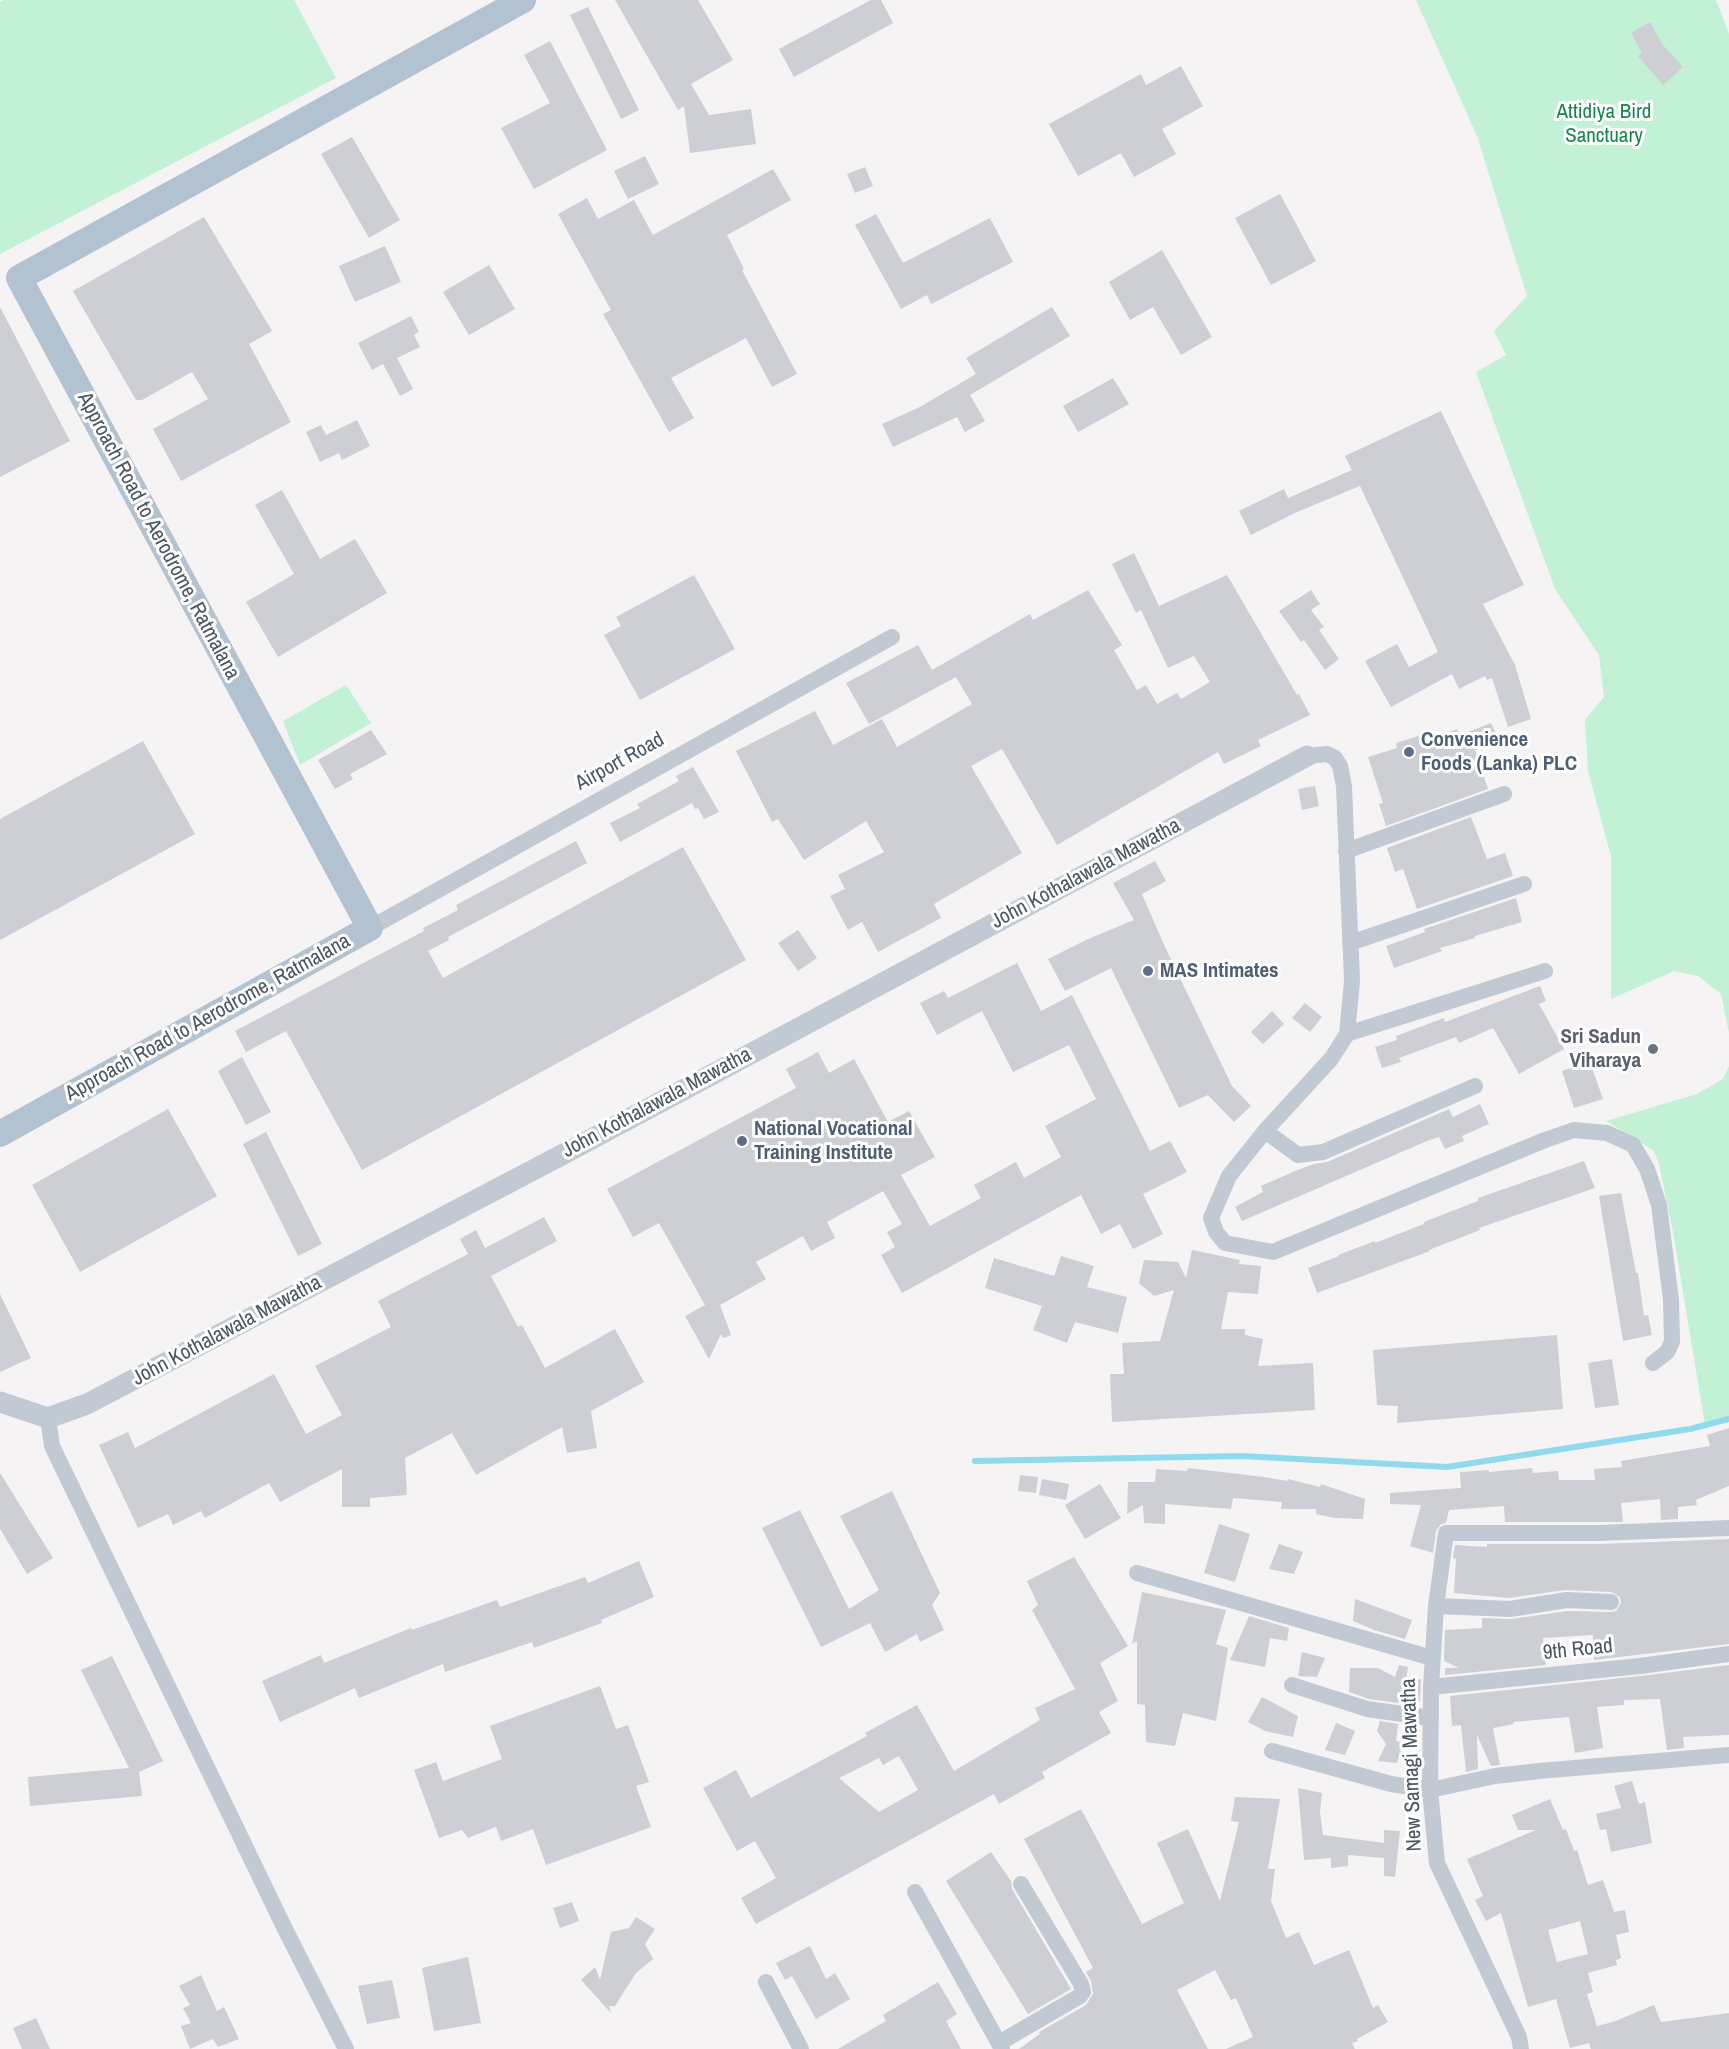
<!DOCTYPE html>
<html>
<head>
<meta charset="utf-8">
<style>
	body { margin:0 }
	canvas { display:block; background:#f5f3f3 }
</style>
</head>
<body>
<canvas width="1729" height="2049"></canvas>
<script>
const ctx = document.querySelector('canvas').getContext('2d');
ctx.lineJoin = 'round';
function fillPath(path, color) {
  ctx.fillStyle = color;
  ctx.fill(path, 'evenodd');
}
function shape(rows) {
  const path = new Path2D();
  for (const r of rows) {
    path.moveTo(r[0], r[1]);
    for (let i = 2; i < r.length; i += 2) path.lineTo(r[i], r[i + 1]);
  }
  return path;
}
function strokePath(path, color, width, dash) {
  ctx.strokeStyle = color;
  ctx.lineWidth = width;
  ctx.lineCap = dash ? 'butt' : 'round';
  ctx.setLineDash(dash || []);
  ctx.stroke(path);
}
function drawText(font, color, halo, rows, align = 'center') {
  ctx.font = font + ' "Archivo Narrow",sans-serif';
  ctx.lineWidth = 6;
  ctx.setLineDash([]);
  ctx.textBaseline = 'middle';
  ctx.strokeStyle = halo;
  ctx.fillStyle = color;
  for (const [text, x, y, turn = 0] of rows) {
    ctx.save();
    ctx.translate(x, y);
    ctx.rotate((+turn || 0) * Math.PI / 180);
    ctx.textAlign = isNaN(turn) ? turn : align;
    if (halo) ctx.strokeText(text, 0, 0);
    ctx.fillText(text, 0, 0);
    ctx.restore();
  }
}
fillPath(shape([
	[4,0,294,0,336,78,0,254,0,2],
	[1416,0,1716,0,1729,34,1729,1033,1721,994,1698,976,1674,971,1611,999,1611,856,1588,771,1585,720,1604,697,1599,655,1555,589,1476,372,1506,355,1494,331,1527,296,1477,136],
	[346,685,371,723,300,765,283,721],
	[1729,1066,1729,1419,1705,1425,1673,1232,1659,1164,1654,1151,1606,1121,1697,1094,1723,1079]
]), '#c3f1d5');
strokePath(shape([
	[975,1461,1242,1456,1447,1467,1690,1429,1729,1419]
]), '#90daee', 6);
fillPath(shape([
	[615,0,698,0,733,60,691,84,709,115,751,109,756,144,690,153,684,106,678,110],
	[871,0,881,0,893,23,794,77,779,49],
	[588,7,639,110,621,119,570,15],
	[1650,22,1662,44,1683,67,1663,85,1638,56,1642,53,1631,33],
	[550,41,607,150,534,189,501,128,550,103,524,55],
	[1181,66,1203,106,1162,129,1176,154,1134,177,1121,153,1078,176,1049,124,1141,74,1146,85],
	[352,137,400,220,369,238,321,154],
	[645,156,659,184,628,199,614,171],
	[865,167,873,186,855,193,847,174],
	[773,169,791,200,727,235,744,269,742,270,797,374,772,387,746,338,671,378,694,418,669,432,603,314,611,310,558,214,587,198,598,219,634,200,653,235],
	[1280,194,1316,261,1271,285,1235,218],
	[876,214,903,263,990,218,1013,262,931,304,927,295,901,309,855,225],
	[204,217,272,331,249,344,291,422,181,481,153,429,208,399,192,372,142,400,136,400,73,291],
	[385,246,401,282,355,302,339,266],
	[1162,250,1212,337,1181,355,1153,307,1130,320,1109,282],
	[489,265,515,309,469,335,443,292],
	[0,307,70,441,0,477],
	[1052,307,1070,336,970,395,985,421,965,432,957,417,893,447,882,424,920,407,976,374,966,358],
	[411,316,419,332,414,335,420,347,397,358,413,389,400,396,383,364,372,370,358,343],
	[1113,378,1129,404,1078,432,1063,406],
	[1441,411,1524,585,1483,604,1515,665,1531,719,1508,727,1492,678,1487,680,1485,676,1459,689,1452,674,1391,707,1365,661,1397,644,1409,667,1438,652,1360,486,1297,512,1251,535,1239,511,1284,489,1288,498,1352,470,1345,456],
	[357,420,370,446,342,460,339,453,320,462,306,432,321,425,326,435],
	[282,490,320,559,355,539,387,593,278,657,246,602,294,574,255,505],
	[1134,553,1159,606,1227,575,1297,695,1299,694,1310,715,1258,740,1261,746,1224,764,1218,752,1057,845,1002,749,971,766,1022,853,934,904,941,918,878,952,862,922,848,930,830,896,845,889,838,875,884,852,866,821,804,860,778,819,772,822,736,751,815,711,833,745,882,719,897,747,972,704,956,677,869,724,846,683,918,645,932,670,1030,614,1033,620,1088,590,1122,645,1114,650,1137,690,1146,685,1157,704,1177,693,1181,699,1210,682,1194,656,1168,668,1141,610,1136,613,1112,564],
	[694,575,735,649,640,700,604,635,621,626,616,617],
	[1311,590,1320,604,1311,610,1324,627,1319,630,1339,659,1325,670,1304,640,1301,642,1279,611],
	[1491,723,1499,741,1475,750,1488,789,1386,826,1379,804,1383,803,1368,757,1397,748,1396,743,1425,734,1427,740,1457,729,1460,735],
	[371,730,387,754,350,774,353,779,335,789,318,760],
	[143,741,195,834,0,940,0,819],
	[693,767,719,812,704,819,698,808,695,809,692,803,620,842,610,823,640,808,637,804,679,781,676,776],
	[1315,786,1319,806,1302,810,1298,789],
	[1471,817,1487,859,1505,853,1513,876,1417,909,1403,869,1395,872,1387,848],
	[576,841,587,863,448,937,449,940,428,951,443,978,683,847,746,960,362,1170,286,1031,246,1052,235,1031,424,931,423,928,458,910,456,905],
	[1155,861,1166,881,1142,894,1165,947,1232,1086,1251,1106,1234,1122,1208,1095,1179,1108,1111,968,1065,991,1048,959,1086,940,1134,920,1113,883],
	[1516,898,1522,922,1475,936,1475,938,1440,948,1442,951,1394,968,1386,946,1425,932,1424,929],
	[798,930,817,958,798,971,778,943],
	[1017,963,1041,1011,1072,995,1150,1151,1170,1141,1187,1172,1143,1194,1163,1234,1133,1249,1120,1224,1101,1234,1081,1195,902,1293,881,1255,895,1247,887,1232,902,1224,883,1191,827,1222,835,1238,811,1251,803,1236,756,1262,766,1279,720,1305,731,1335,723,1338,721,1334,709,1359,685,1316,705,1305,659,1223,633,1237,607,1189,796,1088,786,1069,818,1052,829,1073,854,1059,888,1122,909,1111,935,1157,901,1175,930,1226,981,1198,974,1185,1016,1162,1024,1178,1061,1157,1045,1126,1096,1099,1069,1045,1013,1072,982,1011,937,1035,920,1003,944,991,948,998],
	[1540,986,1546,1001,1539,1004,1564,1049,1519,1074,1493,1028,1459,1043,1456,1037,1399,1058,1401,1062,1382,1068,1375,1047,1397,1040,1396,1036,1444,1018,1445,1022],
	[1305,1003,1322,1017,1310,1032,1292,1018],
	[1272,1011,1284,1024,1263,1044,1251,1032],
	[242,1057,271,1112,246,1125,218,1071],
	[1590,1062,1603,1099,1574,1108,1562,1071],
	[1480,1104,1489,1124,1462,1136,1464,1141,1445,1149,1439,1137,1427,1141,1242,1221,1235,1207,1263,1192,1261,1186,1295,1171,1314,1164,1327,1162,1449,1109,1453,1117],
	[168,1109,217,1196,80,1272,32,1185],
	[266,1132,322,1244,298,1256,243,1144],
	[1584,1161,1595,1188,1479,1228,1480,1230,1429,1250,1430,1251,1317,1293,1308,1268,1339,1256,1338,1255,1375,1241,1375,1243,1424,1224,1424,1222,1478,1201,1478,1198],
	[1621,1193,1636,1273,1638,1273,1644,1316,1648,1315,1652,1335,1623,1341,1599,1196],
	[544,1217,557,1241,491,1276,518,1327,522,1325,545,1368,615,1329,644,1382,591,1411,597,1448,567,1453,562,1427,476,1475,452,1433,405,1458,407,1495,370,1498,370,1507,342,1507,342,1469,280,1502,269,1483,205,1518,201,1511,173,1525,168,1514,138,1528,99,1445,128,1432,135,1448,274,1374,306,1434,342,1415,315,1366,391,1327,378,1301,468,1254,460,1239,476,1230,485,1248],
	[1192,1250,1240,1260,1239,1264,1261,1266,1258,1294,1228,1292,1221,1329,1245,1329,1245,1335,1263,1339,1258,1366,1313,1363,1315,1410,1112,1422,1110,1374,1124,1374,1122,1343,1160,1341,1174,1290,1154,1296,1139,1283,1144,1260,1178,1262,1186,1278],
	[1061,1256,1094,1266,1087,1287,1127,1297,1118,1333,1075,1322,1067,1343,1033,1330,1042,1306,985,1288,994,1258,1054,1276],
	[0,1294,31,1358,0,1372],
	[1557,1335,1563,1409,1397,1423,1398,1406,1377,1405,1373,1350],
	[1612,1359,1619,1405,1595,1408,1588,1363],
	[1729,1428,1729,1486,1696,1500,1697,1505,1678,1507,1678,1519,1661,1520,1660,1499,1621,1503,1623,1522,1505,1522,1504,1506,1449,1510,1446,1523,1441,1524,1436,1531,1433,1553,1410,1546,1421,1505,1390,1504,1390,1493,1461,1488,1460,1472,1489,1470,1489,1472,1532,1468,1533,1473,1558,1471,1559,1480,1595,1480,1594,1469,1622,1467,1621,1461,1710,1446,1707,1435],
	[1188,1468,1264,1477,1287,1481,1288,1479,1320,1487,1321,1484,1365,1499,1363,1519,1335,1518,1316,1514,1316,1509,1281,1509,1282,1502,1233,1498,1231,1509,1165,1504,1165,1524,1144,1523,1143,1505,1127,1514,1128,1482,1155,1482,1156,1469,1187,1471],
	[0,1473,53,1558,27,1574,0,1529],
	[1020,1475,1038,1477,1036,1493,1018,1491],
	[1042,1479,1069,1484,1066,1500,1039,1495],
	[1100,1484,1121,1518,1085,1539,1065,1505],
	[892,1491,940,1593,932,1605,944,1630,920,1642,917,1634,885,1652,870,1623,821,1647,762,1528,800,1510,849,1609,879,1590,840,1516],
	[1219,1524,1250,1534,1235,1582,1204,1573],
	[1729,1539,1729,1644,1594,1660,1593,1635,1543,1638,1546,1665,1445,1675,1445,1668,1459,1668,1444,1661,1445,1630,1482,1628,1482,1618,1511,1619,1568,1611,1611,1612,1616,1611,1621,1603,1620,1597,1611,1592,1565,1590,1509,1598,1454,1593,1456,1559,1453,1558,1455,1545,1487,1547,1487,1544,1599,1544],
	[1279,1544,1303,1552,1294,1574,1269,1569],
	[1074,1557,1128,1646,1100,1663,1118,1701,1099,1712,1111,1733,1042,1772,1045,1778,999,1804,994,1794,756,1924,741,1898,776,1878,755,1841,737,1851,703,1788,736,1770,751,1798,867,1736,865,1733,917,1705,954,1771,1040,1720,1035,1708,1075,1689,1032,1610,1038,1605,1027,1581],
	[899,1756,918,1790,879,1812,839,1778,879,1758,883,1765],
	[639,1561,654,1597,601,1620,602,1623,534,1648,532,1642,445,1672,443,1664,359,1698,355,1688,280,1722,262,1681,321,1655,324,1663,411,1628,412,1630,497,1600,500,1607,585,1577,588,1583],
	[1142,1592,1226,1610,1216,1644,1228,1648,1216,1721,1183,1713,1175,1746,1146,1742,1145,1705,1137,1704,1137,1641,1132,1644],
	[1355,1599,1412,1620,1405,1639,1374,1630,1353,1621],
	[1249,1616,1289,1628,1287,1641,1270,1638,1265,1667,1230,1660],
	[1302,1652,1325,1658,1317,1677,1298,1676],
	[112,1656,163,1761,139,1772,142,1796,30,1806,28,1777,129,1768,81,1670],
	[1399,1665,1408,1667,1406,1680,1421,1679,1420,1701,1413,1703,1413,1705,1369,1699,1349,1692,1350,1668,1378,1668,1395,1677],
	[1729,1665,1729,1735,1683,1737,1684,1748,1667,1750,1660,1699,1624,1700,1624,1705,1597,1707,1603,1748,1575,1753,1569,1717,1513,1722,1514,1724,1493,1728,1500,1765,1491,1766,1477,1735,1478,1769,1466,1772,1461,1725,1452,1726,1450,1696,1641,1676],
	[600,1686,616,1729,628,1725,649,1782,636,1786,651,1827,546,1865,533,1829,501,1841,496,1827,468,1838,462,1830,439,1838,414,1770,436,1762,443,1781,502,1759,490,1726],
	[1262,1697,1298,1716,1293,1737,1265,1731,1248,1722],
	[1380,1721,1398,1724,1396,1741,1403,1743,1397,1763,1378,1761,1386,1744,1377,1731],
	[1336,1723,1355,1731,1345,1755,1325,1750],
	[1632,1781,1639,1804,1645,1802,1652,1843,1611,1852,1606,1829,1600,1830,1596,1814,1621,1808,1614,1786],
	[1298,1788,1322,1793,1320,1812,1323,1835,1384,1843,1384,1830,1400,1831,1395,1877,1384,1876,1384,1858,1348,1855,1348,1866,1331,1868,1331,1858,1304,1860],
	[1235,1797,1280,1799,1268,1869,1275,1869,1271,1901,1286,1938,1299,1932,1314,1965,1349,1950,1373,2008,1378,2005,1388,2022,1357,2039,1358,2041,1352,2043,1355,2049,1226,2049,1253,2037,1236,1998,1231,2000,1215,1970,1177,1990,1208,2049,1019,2049,1040,2034,1039,2032,1086,2005,1093,1994,1091,1981,1086,1972,1093,1968,1024,1839,1081,1809,1142,1924,1184,1903,1157,1843,1188,1829,1220,1901,1239,1822,1231,1821],
	[1550,1799,1563,1830,1566,1829,1574,1851,1577,1850,1588,1885,1603,1880,1614,1912,1625,1910,1629,1932,1616,1935,1621,1958,1616,1960,1617,1965,1588,1973,1593,1992,1587,1994,1597,2026,1613,2022,1654,2005,1661,2022,1729,2013,1729,2049,1591,2049,1589,2043,1570,2048,1556,1999,1528,2007,1501,1913,1486,1921,1475,1900,1483,1896,1467,1859,1536,1830,1518,1830,1512,1815],
	[1580,1921,1588,1954,1557,1962,1548,1930],
	[991,1852,1011,1881,1012,1889,1071,1989,1028,2014,946,1881],
	[572,1902,579,1921,560,1928,553,1908],
	[636,1917,655,1929,645,1944,653,1959,636,1973,615,2006,609,2006,611,2013,581,1980,595,1967,600,1980,611,1932,629,1928],
	[810,1946,826,1979,835,1973,850,1999,816,2019,792,1976,785,1980,776,1963],
	[468,1957,481,2023,434,2031,422,1968],
	[201,1975,217,2011,224,2007,239,2039,218,2047,213,2039,190,2049,181,2026,191,2023,183,2008,190,2005,179,1986],
	[392,1980,400,2018,367,2024,358,1986],
	[938,1982,957,2014,946,2021,961,2049,838,2049,886,2021,883,2015],
	[36,2018,50,2049,22,2049,13,2028]
]), '#cdcfd5');
strokePath(shape([
	[1307,756,1327,754,1335,758,1340,766,1344,786,1352,981,1347,1034,1331,1059,1265,1131,1229,1176,1211,1218,1216,1232,1225,1243,1273,1252,1545,1140,1574,1130,1607,1133,1633,1145,1647,1169,1659,1205,1671,1300,1672,1342,1667,1352,1653,1363],
	[1346,851,1504,794],
	[370,928,892,637],
	[1350,943,1524,884],
	[1347,1034,1545,971],
	[1265,1131,1298,1155,1323,1152,1475,1086],
	[48,1418,52,1446,285,1929,346,2049],
	[1137,1573,1432,1658],
	[1436,1606,1510,1609,1567,1600,1611,1602],
	[1292,1685,1367,1709,1431,1718],
	[1431,1687,1640,1666,1729,1654],
	[1272,1751,1391,1784,1430,1790,1495,1776,1539,1771,1729,1755],
	[915,1892,1002,2049],
	[766,1982,801,2049],
	[999,2043,1080,1996,1083,1992,1081,1984,1021,1884],
	[1521,2049,1519,2037,1437,1863,1430,1790,1431,1687,1436,1606,1446,1533,1599,1533,1729,1528]
]), '#c1cad2', 16);
strokePath(shape([
	[0,1402,48,1418,87,1404,556,1158,1307,756]
]), '#c1cad2', 21);
strokePath(shape([
	[0,1134,370,928,19,278,523,0]
]), '#b3c2d1', 26);
for (const [x, y, r, color] of [
	[1409,752,6,"#5c6f8a"],
	[1148,971,6,"#5c6f8a"],
	[1653,1049,6,"#6b7280"],
	[742,1141,6,"#5c6f8a"]
]) {
  const dot = new Path2D();
  dot.arc(x, y, r, 0, 2 * Math.PI);
  ctx.fillStyle = color;
  ctx.fill(dot);
  strokePath(dot, '#fff', 2);
}
drawText('21px', '#17864f', '#fff', [
	["Attidiya Bird",1604,112],
	["Sanctuary",1604,136]
]);
drawText('21px', '#4a5661', '#fff', [
	["Approach Road to Aerodrome, Ratmalana",158,536,62],
	["Airport Road",620,762,-29],
	["John Kothalawala Mawatha",1086,874,-28],
	["Approach Road to Aerodrome, Ratmalana",208,1018,-29],
	["John Kothalawala Mawatha",657,1103,-28],
	["John Kothalawala Mawatha",227,1331,-28],
	["9th Road",1578,1650,-6],
	["New Samagi Mawatha",1412,1765,-92]
]);
drawText('bold 21px', '#4e5e75', '#fff', [
	["Convenience",1421,740],
	["Foods (Lanka) PLC",1421,764],
	["MAS Intimates",1160,971],
	["National Vocational",754,1129],
	["Training Institute",754,1153]
], 'left');
drawText('bold 21px', '#5b616d', '#fff', [
	["Sri Sadun",1641,1037],
	["Viharaya",1641,1061]
], 'right');
</script>
</body>
</html>
